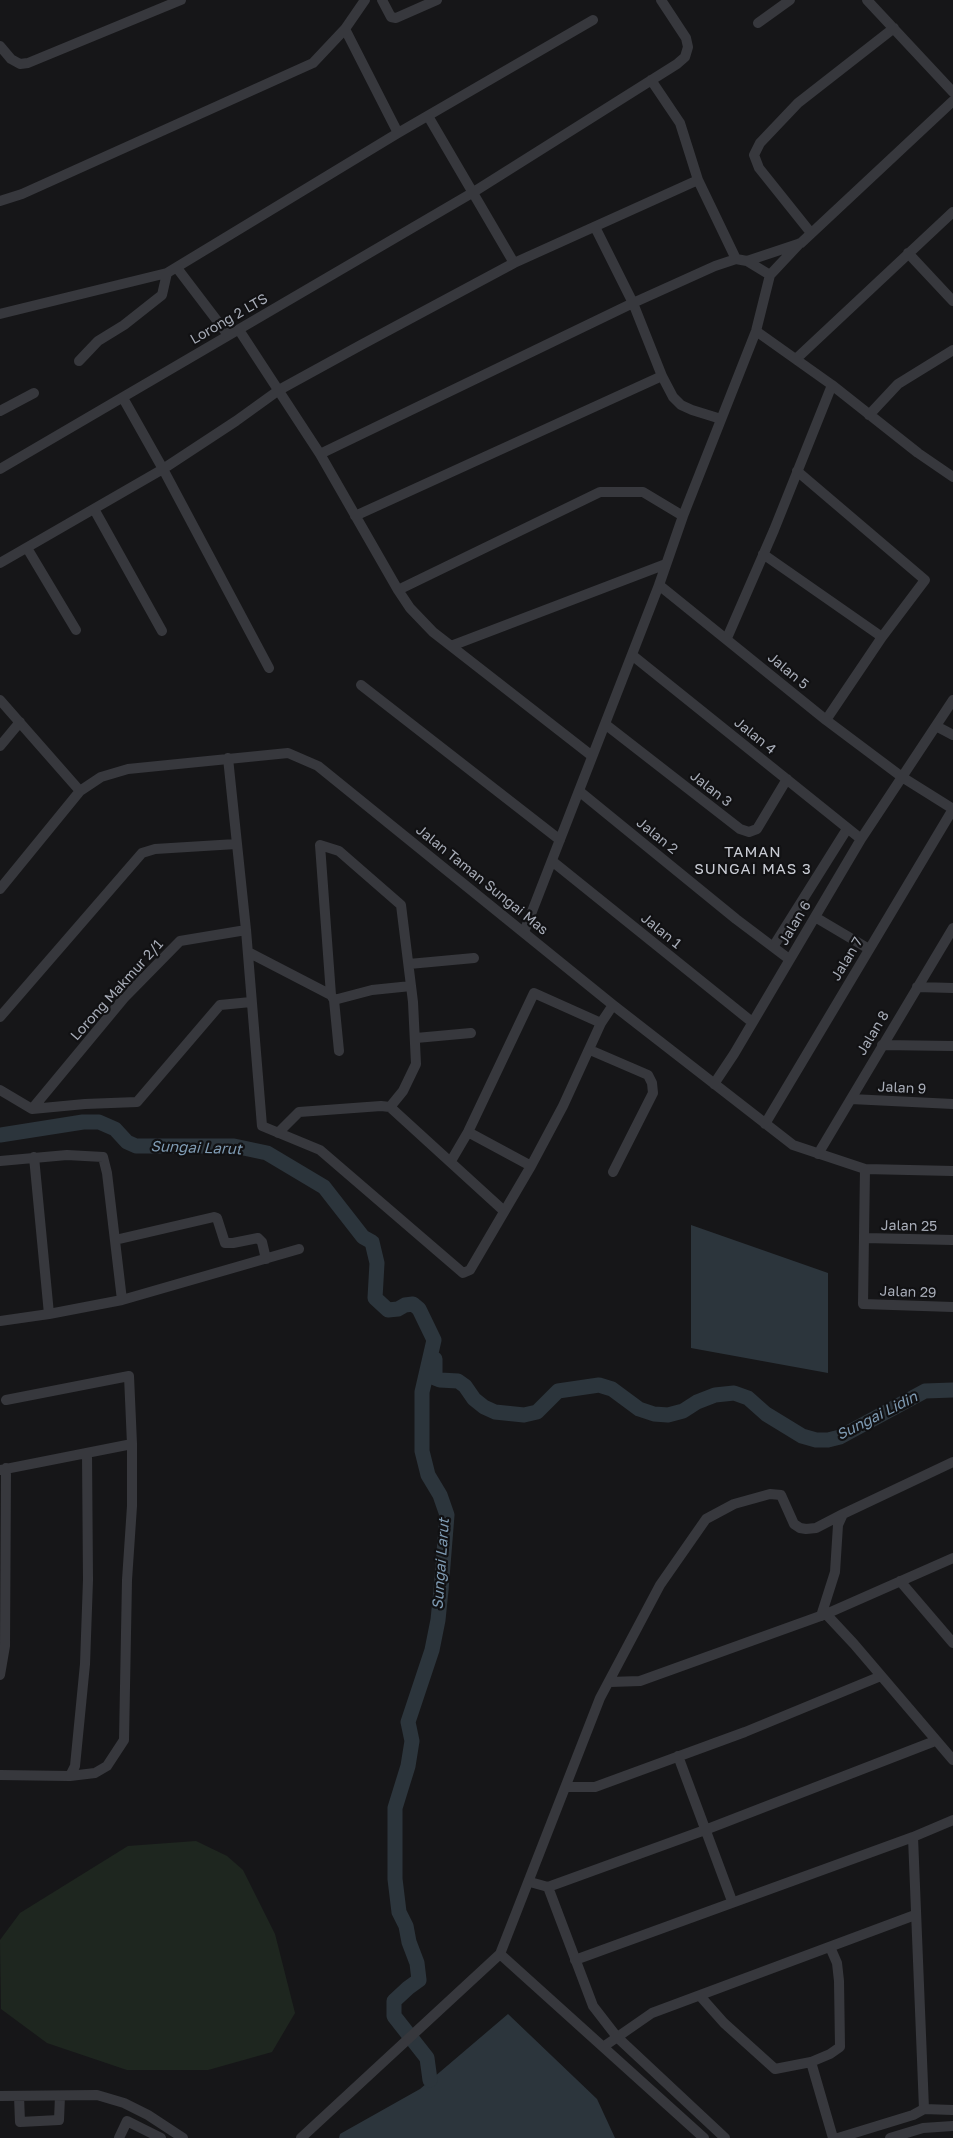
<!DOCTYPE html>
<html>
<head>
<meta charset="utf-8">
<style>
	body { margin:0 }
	canvas { display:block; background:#161618 }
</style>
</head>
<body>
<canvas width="953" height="2138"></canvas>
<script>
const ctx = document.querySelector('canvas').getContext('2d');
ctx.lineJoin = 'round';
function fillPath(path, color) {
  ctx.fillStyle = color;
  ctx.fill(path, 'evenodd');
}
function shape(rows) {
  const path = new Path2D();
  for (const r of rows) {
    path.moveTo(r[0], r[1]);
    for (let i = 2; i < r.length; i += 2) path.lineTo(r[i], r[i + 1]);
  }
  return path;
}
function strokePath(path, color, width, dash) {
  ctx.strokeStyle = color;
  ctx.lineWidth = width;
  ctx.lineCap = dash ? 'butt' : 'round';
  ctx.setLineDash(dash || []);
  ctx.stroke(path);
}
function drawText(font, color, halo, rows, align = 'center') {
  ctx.font = font + ' "Golos Text",sans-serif';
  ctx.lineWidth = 4.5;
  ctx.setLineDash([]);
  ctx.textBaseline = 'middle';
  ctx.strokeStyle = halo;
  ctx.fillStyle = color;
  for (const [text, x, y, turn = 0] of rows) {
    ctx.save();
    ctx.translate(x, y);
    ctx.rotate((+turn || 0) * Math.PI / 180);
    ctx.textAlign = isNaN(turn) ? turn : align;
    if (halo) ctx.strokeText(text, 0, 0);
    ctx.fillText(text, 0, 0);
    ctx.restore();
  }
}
fillPath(shape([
	[196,1841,227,1856,243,1870,275,1934,295,2013,272,2052,208,2070,127,2070,47,2043,1,2009,0,1940,20,1913,128,1846]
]), '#1e261f');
fillPath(shape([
	[691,1225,828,1273,828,1373,691,1348],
	[508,2014,597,2099,615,2138,339,2138,340,2134,420,2089]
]), '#2c353c');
strokePath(shape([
	[0,1135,83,1122,99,1122,115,1129,127,1142,136,1146,234,1146,267,1153,324,1187,363,1237,372,1242,377,1263,375,1298,388,1310,398,1309,405,1305,413,1304,419,1309,434,1340,422,1392,422,1451,428,1475,440,1495,447,1515,441,1590,438,1620,432,1650,408,1722,412,1741,408,1766,395,1808,395,1879,399,1912,406,1926,409,1942,417,1963,419,1980,408,1988,394,2001,394,2016,427,2058,430,2080],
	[435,1359,435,1378,440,1380,458,1381,465,1386,474,1399,484,1407,495,1412,524,1415,537,1412,558,1391,599,1385,612,1389,639,1409,654,1414,668,1415,683,1411,697,1402,715,1395,734,1393,748,1398,766,1414,802,1436,816,1440,828,1440,840,1437,925,1391,953,1390]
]), '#2c353c', 15);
strokePath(shape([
	[382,0,391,17,396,18,437,0],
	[867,0,953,92],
	[758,23,790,0],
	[345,29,398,133],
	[0,46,11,59,20,64,28,63,181,0],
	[651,80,680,123,698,180,736,259],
	[428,116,514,263],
	[0,201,22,194,313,63,345,29,365,0],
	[595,227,633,303,662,376,673,397,681,405,692,410,721,419],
	[811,233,759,168,754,155,760,143,798,103,894,28],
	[908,253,953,301],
	[747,261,801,243,953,101],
	[177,268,228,335],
	[770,275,800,243],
	[0,314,167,273,398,133,593,20],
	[239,330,320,454,398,590,410,608,433,632,451,646],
	[756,331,832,385,918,453,953,477],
	[796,359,953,212],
	[79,361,98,341,124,325,162,295,167,273],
	[123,398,163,469,269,668],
	[0,411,34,393],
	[869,415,898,384,953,350],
	[320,454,633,303,715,266,736,259,747,261,770,275,756,331,683,516,659,585,524,932],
	[0,469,472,193,677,64,685,57,688,47,686,38,661,0],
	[797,471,925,580,882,637,826,720],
	[94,509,162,631],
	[355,516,662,376],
	[27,548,76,630],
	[763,554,882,637],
	[0,563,163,469,236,421,279,390,361,345,514,263,698,180],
	[659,585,826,720,902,777,953,809],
	[398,590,600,492,643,492,683,516],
	[727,638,774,530,832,385],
	[632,655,861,839],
	[361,685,560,840],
	[0,700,80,791],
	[605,724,740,829,749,832,757,829,787,779],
	[936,726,953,735],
	[0,746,20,722],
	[592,756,451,646,666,564],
	[228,758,246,930,262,1126,320,1150,463,1273,470,1270,531,1166,563,1106,601,1023,613,1005],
	[579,791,736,919,789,959],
	[552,861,752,1022],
	[0,889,80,791,101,777,128,769,288,753,318,766,613,1005,793,1145,865,1169,953,1171],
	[815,917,869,949],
	[773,947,847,829],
	[248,952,331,995,334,1000,339,1051],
	[409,964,474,958],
	[917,987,953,988],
	[331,995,320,845,339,851,401,905,413,1002,416,1064,403,1091,390,1107],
	[334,1000,372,990,411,986],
	[0,1017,142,853,155,849,236,844],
	[416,1038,471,1033],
	[882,1045,953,1046],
	[590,1050,648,1075,652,1083,653,1093,613,1172],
	[714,1084,734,1054,861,839,953,700],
	[0,1090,32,1109,85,1104,137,1102,220,1005,251,1002],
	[851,1099,953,1104],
	[32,1109,124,998,180,941,246,930],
	[765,1124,953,809],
	[468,1132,531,1166],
	[278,1133,299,1112,381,1106,390,1107,504,1211],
	[818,1154,953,928],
	[34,1157,49,1314],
	[0,1161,67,1155,103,1157,107,1173,122,1300],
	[451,1161,468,1132,534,993,601,1023],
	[865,1169,863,1304,953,1307],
	[865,1238,953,1240],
	[115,1240,214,1217,217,1218,225,1243,233,1243,258,1238,262,1242,266,1259],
	[0,1321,49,1314,122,1300,299,1249],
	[0,1470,132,1444,129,1376,6,1400],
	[900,1581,953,1643],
	[826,1614,854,1644,953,1760],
	[821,1616,835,1572,838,1525,843,1514,953,1462],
	[0,1675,5,1646,6,1468],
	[610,1682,640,1681,826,1614,953,1558],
	[678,1756,732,1901],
	[0,1775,70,1776,75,1766,85,1664,88,1580,87,1453],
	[70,1776,95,1773,107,1766,124,1740,127,1580,132,1506,132,1444],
	[566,1787,595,1787,745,1732,881,1676],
	[530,1882,548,1887,705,1830,935,1741],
	[548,1887,593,2006,617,2037,725,2138],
	[500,1954,704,2138],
	[575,1960,913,1837,953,1820],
	[700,1996,724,2023,775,2069,811,2062,830,2054,840,2047,839,1981,837,1963,830,1947],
	[603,2047,652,2013,915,1915],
	[811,2062,833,2138],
	[0,2096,97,2095,124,2103,148,2115,183,2138],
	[19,2096,20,2122,59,2120,60,2096],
	[924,2109,953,2110],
	[119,2138,127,2121,161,2138],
	[301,2138,500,1954,600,1698,660,1585,706,1519,734,1504,770,1494,781,1495,794,1524,800,1528,806,1529,816,1528,843,1514],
	[838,2138,913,2115,924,2109,913,1837],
	[890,2138,923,2128,953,2126]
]), '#37383d', 10);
drawText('14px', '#a8adb8', '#111113', [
	["Lorong 2 LTS",229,319,-30],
	["Jalan 5",788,671,40],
	["Jalan 4",755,736,39],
	["Jalan 3",711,789,38],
	["Jalan 2",657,836,39],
	["Jalan Taman Sungai Mas",482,880,39],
	["Jalan 6",795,923,-59],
	["Jalan 1",661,931,39],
	["Jalan 7",847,959,-59],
	["Lorong Makmur 2/1",117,990,-48],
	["Jalan 8",873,1033,-59],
	["Jalan 9",902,1088,3],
	["Jalan 25",909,1226,1],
	["Jalan 29",908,1292,2]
]);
ctx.letterSpacing = '1px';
drawText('15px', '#c9ccd4', '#111113', [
	["TAMAN",753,852],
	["SUNGAI MAS 3",753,869]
]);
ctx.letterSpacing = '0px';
drawText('italic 15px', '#7f9bb3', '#111113', [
	["Sungai Larut",196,1148,2],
	["Sungai Lidin",877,1416,-27],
	["Sungai Larut",441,1564,-86]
]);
</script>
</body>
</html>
